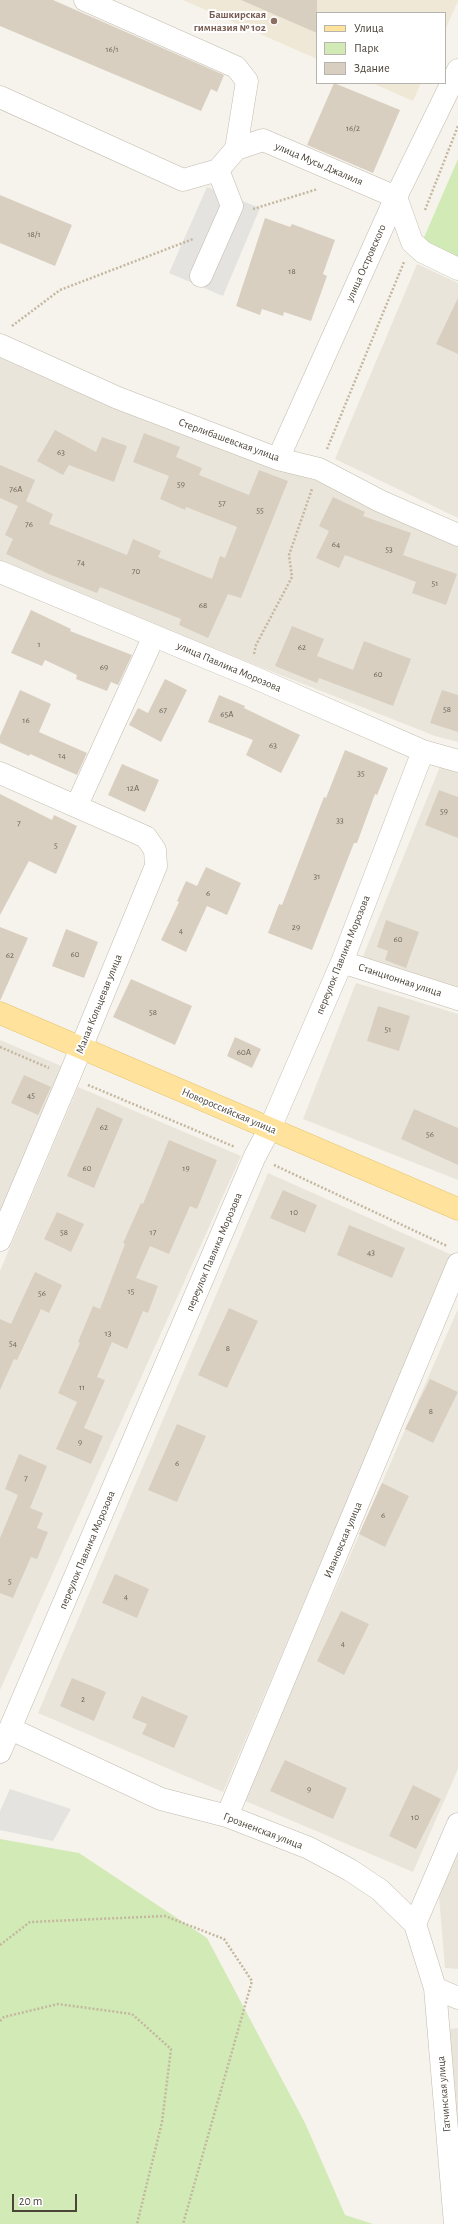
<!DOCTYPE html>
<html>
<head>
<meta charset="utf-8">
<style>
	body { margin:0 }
	#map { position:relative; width:458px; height:2224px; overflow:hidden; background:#f6f3ec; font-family:"Alegreya Sans",sans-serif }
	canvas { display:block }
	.legend { position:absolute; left:316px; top:12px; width:130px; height:72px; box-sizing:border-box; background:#fff; border:1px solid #b7b4b0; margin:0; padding:5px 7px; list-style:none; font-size:12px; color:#4b4439 }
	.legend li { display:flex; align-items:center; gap:8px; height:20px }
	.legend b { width:20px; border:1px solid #b7b4b0 }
	.scale { position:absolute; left:12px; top:2194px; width:65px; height:18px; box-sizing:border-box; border:2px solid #4b4439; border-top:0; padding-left:5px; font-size:12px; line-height:14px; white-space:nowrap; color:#4b4439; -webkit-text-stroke:3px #fff; paint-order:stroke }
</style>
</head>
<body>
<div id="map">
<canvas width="458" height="2224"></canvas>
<ul class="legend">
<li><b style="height:5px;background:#ffe39c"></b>Улица</li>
<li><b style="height:11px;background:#d2eab5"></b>Парк</li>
<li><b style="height:11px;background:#d8cfc1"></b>Здание</li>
</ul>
<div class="scale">20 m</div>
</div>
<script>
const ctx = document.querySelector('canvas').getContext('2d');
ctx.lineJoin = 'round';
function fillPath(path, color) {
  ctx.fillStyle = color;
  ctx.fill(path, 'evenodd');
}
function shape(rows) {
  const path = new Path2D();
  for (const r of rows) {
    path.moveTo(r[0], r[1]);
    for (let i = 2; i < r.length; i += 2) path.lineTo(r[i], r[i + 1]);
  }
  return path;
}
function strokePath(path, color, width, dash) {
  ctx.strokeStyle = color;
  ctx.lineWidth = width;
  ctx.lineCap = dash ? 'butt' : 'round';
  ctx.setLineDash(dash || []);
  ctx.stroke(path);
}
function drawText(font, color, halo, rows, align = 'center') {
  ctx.font = font + ' "Alegreya Sans",sans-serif';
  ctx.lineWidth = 4;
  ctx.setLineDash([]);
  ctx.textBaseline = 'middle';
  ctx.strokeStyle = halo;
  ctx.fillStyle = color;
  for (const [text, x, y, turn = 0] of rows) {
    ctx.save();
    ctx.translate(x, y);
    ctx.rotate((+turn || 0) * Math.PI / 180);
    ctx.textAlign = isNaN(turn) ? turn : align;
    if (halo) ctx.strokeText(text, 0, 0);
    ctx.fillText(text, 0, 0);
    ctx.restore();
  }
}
fillPath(shape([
	[417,264,458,283,458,518,335,459],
	[0,355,337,489,458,544,458,742,435,736,0,564],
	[441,764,458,769,458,990,362,959],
	[356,983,458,1014,458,1180,303,1119],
	[0,1040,66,1068,0,1214],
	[78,1087,241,1156,0,1690,0,1271],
	[268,1173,452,1255,223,1792,38,1713],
	[458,1309,458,1769,413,1872,243,1800],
	[458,1842,458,1969,445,1968,439,1896],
	[458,2028,458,2176,449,2029]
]), '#eae5da');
fillPath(shape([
	[183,0,458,0,458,1,445,30,445,13,317,13,317,59],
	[372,83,421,83,413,101]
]), '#efe8d6');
fillPath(shape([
	[458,159,458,258,422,242],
	[0,1839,79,1853,207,1938,305,2123,345,2215,373,2224,0,2224]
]), '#d2eab5');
fillPath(shape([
	[207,187,260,208,223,296,169,273],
	[10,1789,71,1809,53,1841,0,1830,0,1811]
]), '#e5e3e0');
fillPath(shape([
	[0,0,53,0,224,75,217,92,211,89,201,111,0,26],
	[241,0,317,0,317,33],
	[334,83,400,110,373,173,307,145],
	[0,195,72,225,55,266,0,243],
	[265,218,290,227,292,224,335,240,323,274,327,276,311,321,284,312,283,316,262,309,260,315,236,306],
	[458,298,458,354,436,344],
	[55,430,96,452,102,437,127,446,114,482,69,465,63,475,37,461],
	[144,433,180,447,176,457,202,468,199,475,249,495,259,470,288,481,241,598,228,594,208,638,179,625,181,619,100,587,97,593,51,575,6,554,13,539,5,535,18,506,0,498,0,465,35,480,26,501,53,514,49,524,127,555,133,539,161,551,158,557,212,579,220,556,225,558,237,527,186,507,185,510,160,499,169,476,133,462],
	[333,497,365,512,363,516,411,533,403,555,457,574,446,605,412,593,416,582,345,555,339,568,316,558,329,531,319,526],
	[31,610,71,629,70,631,132,655,118,685,111,682,107,691,76,679,77,675,45,660,42,666,11,653],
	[292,626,324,639,317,656,353,670,364,641,411,659,393,706,319,678,317,683,275,666],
	[165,679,187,690,161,742,129,725,138,708,148,713],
	[20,690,51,704,39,732,87,753,77,775,30,754,29,756,0,743,0,736],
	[442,690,458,695,458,732,430,723],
	[219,695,245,706,244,708,300,735,281,773,246,755,253,740,208,722],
	[345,750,388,768,377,795,375,794,357,843,354,843,312,950,268,933,279,904,282,905,324,797,326,798],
	[122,764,159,780,145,812,108,795],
	[439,790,458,797,458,838,425,825],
	[0,794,52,820,54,815,77,826,56,874,29,861,0,915],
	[206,867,241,883,227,915,207,906,186,952,161,940,179,902,177,901,186,881,197,886],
	[386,920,419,932,406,968,385,960,388,951,377,947],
	[0,927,28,938,0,1001],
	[66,929,98,942,84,978,52,966],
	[131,979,192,1006,175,1045,113,1017],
	[378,1006,410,1016,399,1051,367,1041],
	[235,1037,261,1049,252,1068,227,1056],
	[24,1075,51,1087,38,1115,11,1103],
	[97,1107,123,1119,94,1188,67,1176],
	[414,1109,458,1128,458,1165,401,1139],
	[169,1140,217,1160,197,1209,190,1206,169,1254,150,1246,136,1278,158,1286,148,1313,143,1311,127,1349,112,1342,97,1377,105,1380,84,1428,103,1436,91,1464,56,1449,77,1402,58,1393,80,1343,78,1342,93,1306,100,1309,125,1244,123,1243,141,1203,143,1204],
	[283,1190,317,1205,305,1233,270,1218],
	[57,1212,84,1224,71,1252,44,1239],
	[349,1225,405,1248,392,1278,337,1255],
	[35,1272,62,1285,49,1313,41,1309,17,1360,14,1359,0,1390,0,1319,11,1324],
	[229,1308,258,1321,227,1388,198,1375],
	[430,1379,458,1392,433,1443,405,1429],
	[177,1424,206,1436,177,1502,148,1490],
	[19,1454,47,1466,30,1508,43,1513,37,1528,48,1532,37,1559,31,1557,13,1598,0,1593,0,1538,18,1495,5,1489],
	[382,1483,409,1496,385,1547,359,1534],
	[115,1574,149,1589,137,1618,102,1603],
	[341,1611,369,1624,344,1675,317,1661],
	[72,1678,106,1692,94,1721,60,1706],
	[142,1696,188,1716,174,1748,142,1734,147,1724,132,1718],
	[285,1760,347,1788,333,1819,270,1791],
	[413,1785,441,1799,416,1849,389,1836]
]), '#d8cfc1');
const minor = shape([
	[85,0,236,67,247,81,236,149],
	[0,97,183,180,218,170,236,149,263,140,396,197,412,242,423,252,458,269],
	[201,276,232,206,218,170],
	[0,345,118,398,278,459,319,469,380,501,458,535],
	[278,459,396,197,458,70],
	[0,572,251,676,423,751,458,761],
	[0,773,146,837,155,850,156,866,69,1077,0,1240],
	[77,805,154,636],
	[342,962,458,999],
	[11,1729,161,1799,227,1816,309,1848,350,1870,380,1890,415,1924,435,1988,458,1998],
	[0,1752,255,1156,270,1128,342,962,423,751],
	[227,1816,458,1264],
	[415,1924,458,1824],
	[435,1988,455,2224]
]);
const major = shape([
	[0,1013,458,1209]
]);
strokePath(minor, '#c2bbae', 23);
strokePath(major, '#e6c16a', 23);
strokePath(shape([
	[253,209,318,189],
	[425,210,458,126],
	[12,326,60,290,193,239],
	[327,449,404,262],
	[254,654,256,645,292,577,289,555,312,489],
	[0,1047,49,1068],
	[88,1085,235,1147],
	[274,1165,447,1246],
	[0,1945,30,1922,165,1916,224,1939,252,1981,183,2224],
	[0,2021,4,2017,58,2004,132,2014,171,2049,162,2122,137,2224]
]), '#c4b79f', 2.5, [2, 2]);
strokePath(minor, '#fff', 22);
strokePath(major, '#ffe39c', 22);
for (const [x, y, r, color] of [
	[274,21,4,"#8d6e63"]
]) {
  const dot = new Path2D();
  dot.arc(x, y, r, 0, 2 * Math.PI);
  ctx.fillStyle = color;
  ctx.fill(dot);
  strokePath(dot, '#fff', 1.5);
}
drawText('9px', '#6e675b', null, [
	["16/1",112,49],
	["16/2",353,128],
	["18/1",34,234],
	["18",292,271],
	["63",61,452],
	["59",181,484],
	["76А",16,489],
	["57",222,503],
	["55",260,510],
	["76",29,524],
	["64",336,544],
	["53",389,549],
	["74",81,562],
	["70",136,571],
	["51",435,583],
	["68",203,605],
	["1",39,644],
	["62",302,647],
	["69",104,667],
	["60",378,674],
	["58",447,709],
	["67",163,710],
	["65А",227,714],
	["16",26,720],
	["63",273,745],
	["14",62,755],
	["35",361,773],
	["12А",133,788],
	["59",444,811],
	["33",340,820],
	["7",19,823],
	["5",56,845],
	["31",317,876],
	["6",208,893],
	["29",296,927],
	["4",181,930],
	["60",398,939],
	["60",75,954],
	["62",10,955],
	["58",153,1012],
	["51",388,1029],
	["60А",244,1052],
	["45",31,1095],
	["62",104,1127],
	["56",430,1134],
	["60",87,1168],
	["19",186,1168],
	["10",294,1212],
	["58",64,1232],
	["17",153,1232],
	["43",371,1252],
	["15",131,1291],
	["56",42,1293],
	["13",108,1333],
	["54",13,1343],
	["8",228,1348],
	["11",82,1387],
	["8",431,1411],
	["9",80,1442],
	["6",177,1463],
	["7",26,1478],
	["6",383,1515],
	["5",10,1581],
	["4",126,1596],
	["4",343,1643],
	["2",83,1699],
	["9",309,1789],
	["10",415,1817]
]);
drawText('bold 11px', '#785e54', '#fff', [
	["Башкирская",266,15],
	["гимназия № 102",266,28]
], 'right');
drawText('11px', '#4b4439', '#fff', [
	["улица Мусы Джалиля",319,164,23],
	["улица Островского",366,263,-66],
	["Стерлибашевская улица",229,440,20],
	["улица Павлика Морозова",229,667,23],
	["переулок Павлика Морозова",343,955,-68],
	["Станционная улица",400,980,18],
	["Малая Кольцевая улица",99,1004,-68],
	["Новороссийская улица",229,1111,23],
	["переулок Павлика Морозова",214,1252,-67],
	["Ивановская улица",343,1540,-67],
	["переулок Павлика Морозова",87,1550,-67],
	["Грозненская улица",263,1831,21],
	["Гатчинская улица",444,2094,-95]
]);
</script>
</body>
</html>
